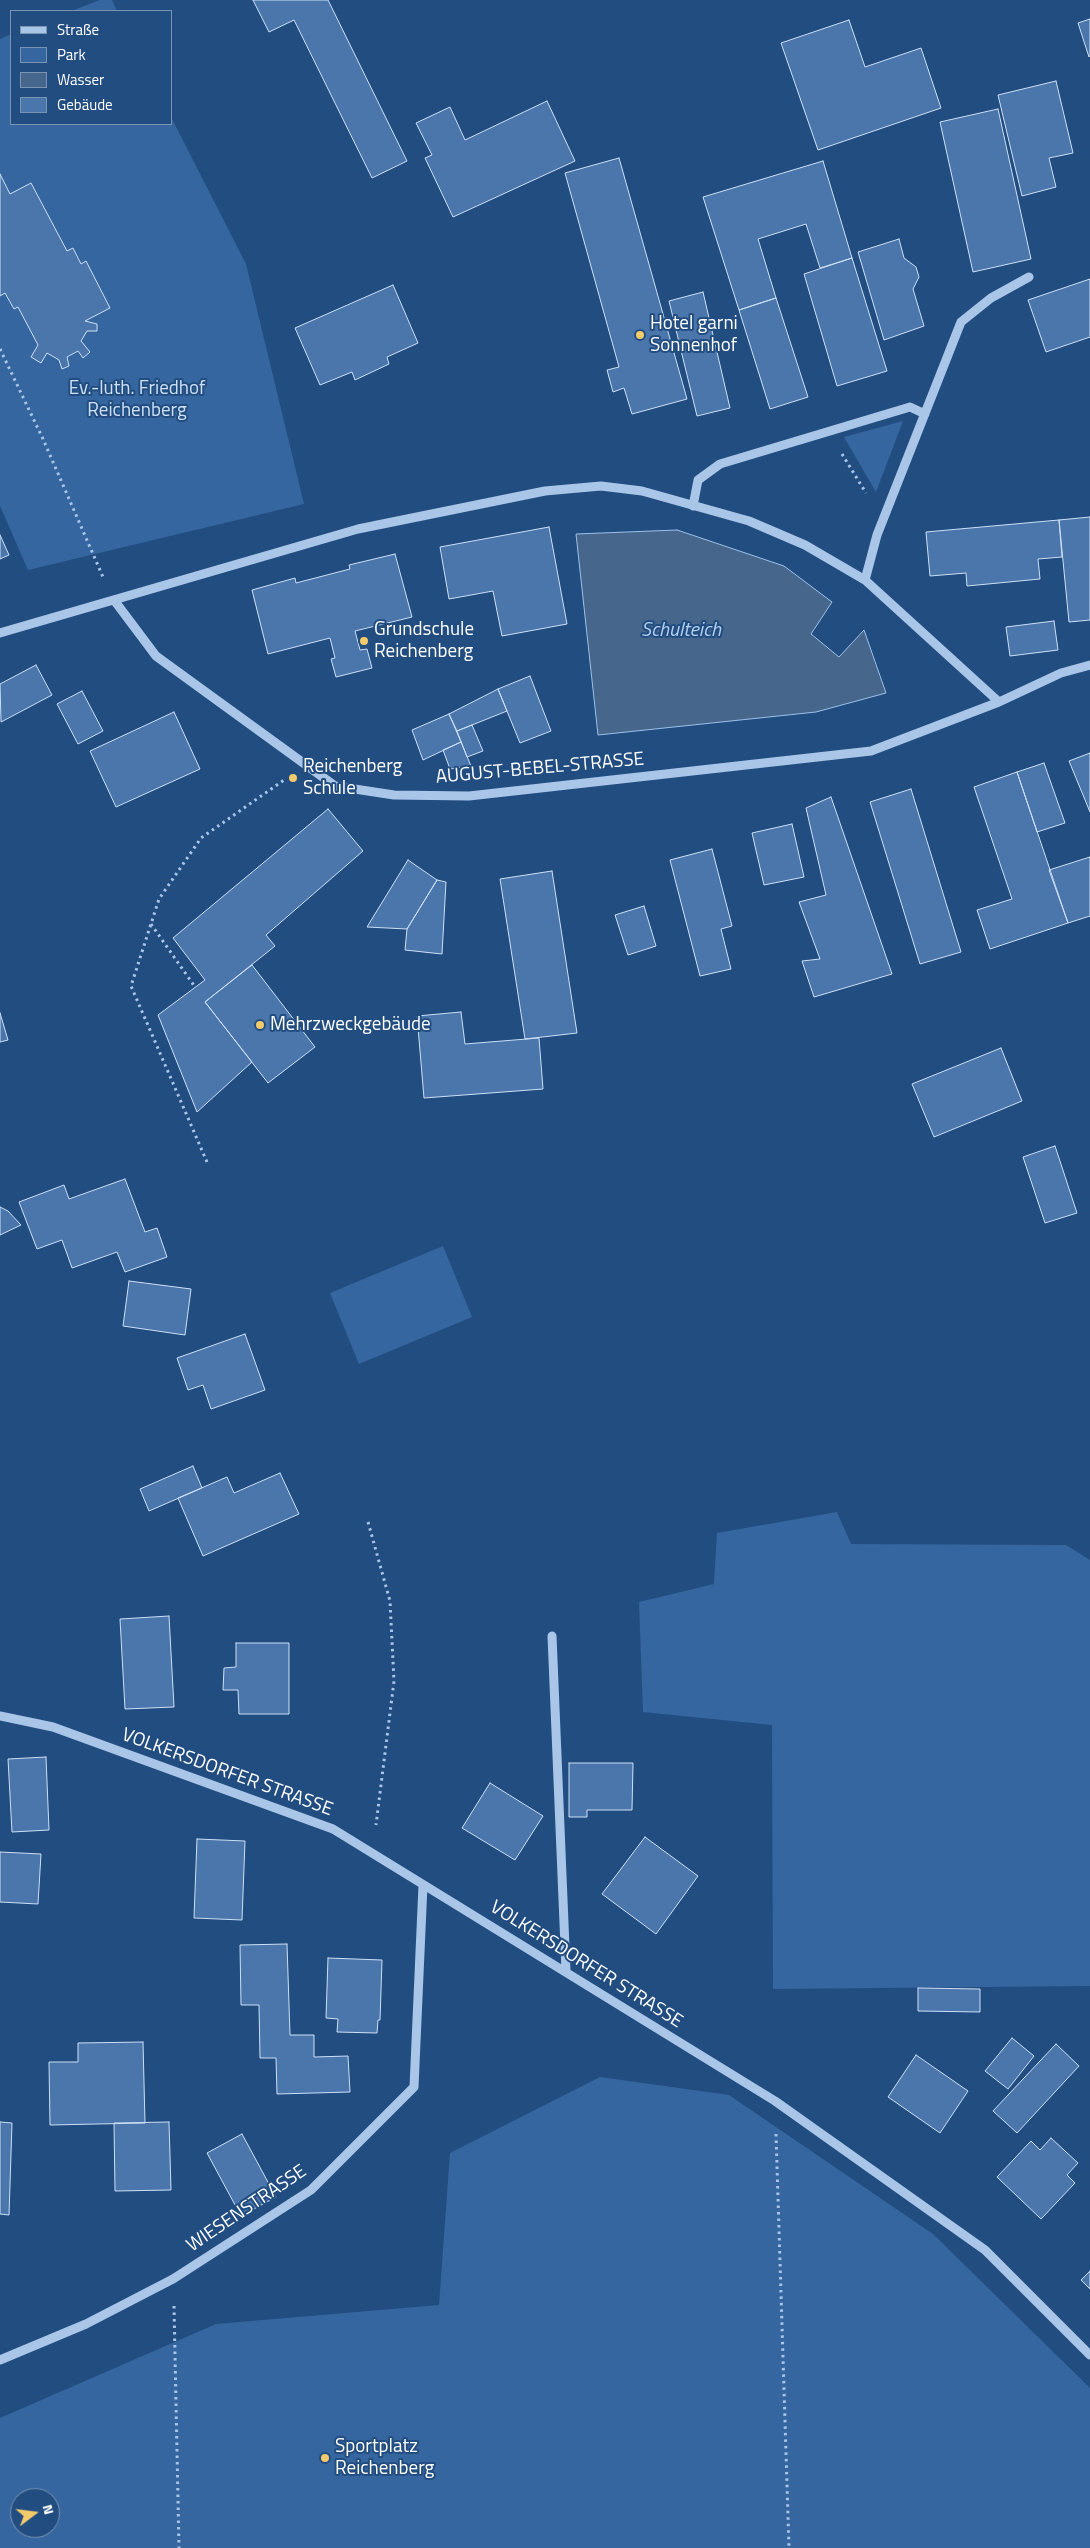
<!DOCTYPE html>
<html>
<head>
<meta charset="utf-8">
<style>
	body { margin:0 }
	#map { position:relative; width:1090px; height:2548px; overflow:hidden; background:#224d81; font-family:"Titillium Web",sans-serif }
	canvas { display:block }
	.legend { position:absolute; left:10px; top:10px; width:162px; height:115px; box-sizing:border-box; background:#224d81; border:1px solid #7a94b3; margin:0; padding:6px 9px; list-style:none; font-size:15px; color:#fff }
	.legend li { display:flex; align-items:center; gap:10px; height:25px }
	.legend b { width:25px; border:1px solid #7a94b3 }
	.north { position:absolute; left:10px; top:2488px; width:50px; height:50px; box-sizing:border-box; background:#224d81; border:1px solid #7a94b3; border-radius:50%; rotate:75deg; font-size:14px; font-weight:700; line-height:20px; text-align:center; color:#fff }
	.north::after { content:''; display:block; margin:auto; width:18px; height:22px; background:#f3cb6c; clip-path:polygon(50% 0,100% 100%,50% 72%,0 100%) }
</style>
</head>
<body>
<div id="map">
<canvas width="1090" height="2548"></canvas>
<ul class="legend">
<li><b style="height:6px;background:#a9c6e8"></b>Straße</li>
<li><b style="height:14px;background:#36669f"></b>Park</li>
<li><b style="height:14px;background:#47668c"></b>Wasser</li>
<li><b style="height:14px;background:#4b76ab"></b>Gebäude</li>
</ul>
<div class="north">N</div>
</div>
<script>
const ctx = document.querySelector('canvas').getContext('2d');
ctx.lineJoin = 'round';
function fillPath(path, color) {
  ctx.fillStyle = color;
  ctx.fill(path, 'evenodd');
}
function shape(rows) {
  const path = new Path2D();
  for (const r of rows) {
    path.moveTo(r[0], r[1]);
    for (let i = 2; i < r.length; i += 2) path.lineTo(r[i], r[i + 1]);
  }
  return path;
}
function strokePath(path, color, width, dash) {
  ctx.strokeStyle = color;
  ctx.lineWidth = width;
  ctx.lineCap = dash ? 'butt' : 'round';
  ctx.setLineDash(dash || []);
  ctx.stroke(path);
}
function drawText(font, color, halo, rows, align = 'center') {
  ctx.font = font + ' "Titillium Web",sans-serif';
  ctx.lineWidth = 4;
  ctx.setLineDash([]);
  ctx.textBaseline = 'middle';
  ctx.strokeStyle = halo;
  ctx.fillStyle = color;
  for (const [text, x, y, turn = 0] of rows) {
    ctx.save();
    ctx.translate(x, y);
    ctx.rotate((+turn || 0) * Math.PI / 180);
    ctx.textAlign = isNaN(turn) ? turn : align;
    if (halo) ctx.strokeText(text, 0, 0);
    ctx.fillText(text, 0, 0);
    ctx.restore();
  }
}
fillPath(shape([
	[100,0,112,0,117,11,71,11],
	[11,34,11,124,171,124,171,117,246,264,304,504,28,570,0,506,0,39],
	[903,421,876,492,844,437],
	[443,1246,472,1317,359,1364,330,1293],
	[837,1512,851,1544,1066,1545,1090,1560,1090,1986,773,1989,772,1725,643,1712,639,1602,714,1584,717,1533],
	[600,2077,729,2095,933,2234,1090,2388,1090,2548,0,2548,0,2418,216,2324,439,2305,450,2153],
	[20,2498,50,2498,50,2528,20,2528]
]), '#36669f');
const water = shape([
	[677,530,784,566,832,602,811,634,839,657,864,630,886,693,816,712,598,735,576,534,677,530]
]);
fillPath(water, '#47668c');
strokePath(water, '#9dc1e9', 1);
const building = shape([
	[253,0,328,0,407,161,372,178,294,20,269,32,253,0],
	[1090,19,1090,56,1089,57,1078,23,1090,19],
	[849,20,865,67,921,48,941,108,818,150,781,43,849,20],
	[1056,81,1073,153,1049,158,1056,187,1022,196,998,95,1056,81],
	[547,101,575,161,453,217,425,158,432,155,416,123,450,107,465,140,547,101],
	[998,109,1031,259,973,272,940,122,998,109],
	[619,158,687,399,632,414,624,388,613,392,607,370,619,367,565,173,619,158],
	[823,161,852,258,820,268,806,224,758,239,776,298,739,310,703,197,823,161],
	[0,174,10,194,31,183,67,251,73,248,81,264,86,261,110,308,85,321,97,324,97,331,87,331,81,341,90,352,83,358,78,351,67,357,69,366,62,369,59,360,47,353,41,363,31,357,38,345,18,307,14,309,5,293,0,296,0,174],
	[899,239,904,258,916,267,919,277,913,289,924,326,884,340,858,252,899,239],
	[852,258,887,371,837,386,804,274,852,258],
	[1090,279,1090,337,1046,352,1028,300,1090,279],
	[393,285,418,343,387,357,389,364,355,380,352,372,320,385,295,328,393,285],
	[703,292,730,408,697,416,669,301,703,292],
	[776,298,808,397,770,409,739,310,776,298],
	[1090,517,1090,620,1069,622,1059,520,1090,517],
	[1059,520,1062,557,1038,559,1040,579,967,586,966,573,930,576,926,532,1059,520],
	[549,527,567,624,502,636,493,591,449,599,440,547,549,527],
	[0,535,9,555,0,559,0,535],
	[395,554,412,617,355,631,360,650,367,649,372,668,336,677,331,659,335,658,330,638,268,654,252,590,295,578,296,583,350,569,349,565,395,554],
	[1054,621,1058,650,1010,656,1006,627,1054,621],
	[36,665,52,695,1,722,0,684,36,665],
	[530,676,551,731,520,743,498,689,530,676],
	[498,689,507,711,457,731,449,714,498,689],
	[82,691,103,731,78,744,57,704,82,691],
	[174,712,200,769,116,807,90,751,174,712],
	[449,714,461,742,423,760,412,730,449,714],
	[472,725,483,751,467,757,457,731,472,725],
	[461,742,471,766,450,769,443,750,461,742],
	[1090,753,1090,812,1069,761,1090,753],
	[1044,763,1065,823,1037,832,1017,772,1044,763],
	[1017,772,1068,923,990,949,977,910,1012,899,974,787,1017,772],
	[911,789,961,952,920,964,870,802,911,789],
	[831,797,892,974,814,997,802,961,820,959,799,902,826,895,806,808,831,797],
	[328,809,363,851,266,935,275,946,205,1002,252,1062,197,1112,158,1015,205,980,173,938,328,809],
	[792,824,804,877,764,885,752,833,792,824],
	[712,849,732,926,721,929,731,969,700,976,670,860,712,849],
	[1090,857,1090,916,1068,923,1049,870,1090,857],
	[408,860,437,880,407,929,367,927,408,860],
	[552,871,577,1033,525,1039,500,879,552,871],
	[437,880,446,882,442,954,405,950,407,929,437,880],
	[644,906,656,946,628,955,615,915,644,906],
	[252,965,315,1047,268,1083,205,1002,252,965],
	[461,1012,465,1044,539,1038,543,1089,424,1098,417,1016,461,1012],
	[0,1013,8,1040,0,1042,0,1013],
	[1001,1048,1022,1101,934,1137,912,1084,1001,1048],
	[1055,1146,1077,1213,1045,1223,1023,1157,1055,1146],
	[125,1179,145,1232,157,1228,167,1257,125,1272,117,1252,72,1268,62,1240,37,1249,19,1202,64,1185,69,1199,125,1179],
	[0,1207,8,1211,21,1225,0,1235,0,1207],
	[129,1281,191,1289,185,1335,123,1326,129,1281],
	[245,1334,265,1390,211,1409,203,1385,188,1390,177,1358,245,1334],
	[193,1466,202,1488,149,1511,140,1489,193,1466],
	[280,1473,299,1514,203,1556,178,1498,227,1477,234,1493,280,1473],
	[169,1616,174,1707,125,1709,120,1619,169,1616],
	[236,1643,289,1643,289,1714,239,1714,238,1690,223,1690,224,1668,236,1667,236,1643],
	[46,1757,49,1830,12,1832,8,1759,46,1757],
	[569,1763,633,1763,632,1810,587,1810,587,1817,569,1817,569,1763],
	[490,1783,543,1816,515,1860,462,1828,490,1783],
	[645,1837,698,1876,656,1934,602,1894,645,1837],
	[197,1839,245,1841,242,1920,194,1918,197,1839],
	[0,1852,41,1854,38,1904,0,1902,0,1852],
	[287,1944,290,2035,314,2035,314,2057,348,2056,350,2092,277,2094,276,2058,260,2058,259,2005,241,2005,240,1945,287,1944],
	[328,1958,382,1960,380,2020,378,2020,377,2033,337,2032,338,2019,326,2018,328,1958],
	[918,1988,980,1989,980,2012,918,2011,918,1988],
	[1012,2038,1034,2056,1008,2089,985,2071,1012,2038],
	[143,2042,145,2123,50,2125,49,2062,78,2062,78,2043,143,2042],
	[1056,2044,1079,2066,1017,2133,993,2111,1056,2044],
	[916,2055,968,2091,940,2133,888,2097,916,2055],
	[0,2122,12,2123,9,2215,0,2214,0,2122],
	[169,2122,171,2190,115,2191,114,2123,169,2122],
	[242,2134,276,2197,241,2216,207,2153,242,2134],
	[1051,2138,1078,2163,1067,2175,1075,2183,1041,2219,997,2177,1031,2141,1040,2150,1051,2138],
	[1090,2271,1090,2289,1081,2280,1090,2271]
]);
fillPath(building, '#4b76ab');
strokePath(building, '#cde0f6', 1);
strokePath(shape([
	[0,349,43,439,103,577],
	[842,454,866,493],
	[151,924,195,987],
	[207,1162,131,986,159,899,201,838,284,780],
	[368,1522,390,1601,394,1681,376,1825],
	[776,2134,789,2548],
	[174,2306,179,2548]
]), '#a9c6e8', 3, [2.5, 4]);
strokePath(shape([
	[693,506,698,480,720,464,910,407,925,414],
	[865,580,877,535,961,322,991,298,1029,277],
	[114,600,156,656,335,786,394,795,469,796,871,751,999,702,1061,673,1090,665],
	[0,633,358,529,545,491,601,486,642,491,749,521,805,545,865,580,999,702],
	[552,1636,566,1971],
	[0,1716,53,1727,333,1829,775,2101,985,2250,1090,2355],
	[0,2360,86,2324,173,2279,311,2190,414,2087,423,1885]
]), '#a9c6e8', 9);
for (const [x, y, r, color] of [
	[640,335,5,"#f3cb6c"],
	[364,641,5,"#f3cb6c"],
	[293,778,5,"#f3cb6c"],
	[260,1025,5,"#f3cb6c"],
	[325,2458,5,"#f3cb6c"]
]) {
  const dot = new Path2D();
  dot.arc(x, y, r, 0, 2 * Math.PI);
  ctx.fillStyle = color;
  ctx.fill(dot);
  strokePath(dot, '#224d81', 2);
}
drawText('19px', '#fff', '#224d81', [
	["Hotel garni",650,324],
	["Sonnenhof",650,346],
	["Grundschule",374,630],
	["Reichenberg",374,652],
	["Reichenberg",303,767],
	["Schule",303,789],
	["Mehrzweckgebäude",270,1025],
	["Sportplatz",335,2447],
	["Reichenberg",335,2469]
], 'left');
drawText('19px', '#cde0f6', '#224d81', [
	["Ev.-luth. Friedhof",137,389],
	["Reichenberg",137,411]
]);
drawText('19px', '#fff', '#224d81', [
	["AUGUST-BEBEL-STRASSE",540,769,-5],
	["VOLKERSDORFER STRASSE",227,1773,20],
	["VOLKERSDORFER STRASSE",586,1965,32],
	["WIESENSTRASSE",247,2209,-34]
]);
drawText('italic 20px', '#b5d0ef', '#224d81', [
	["Schulteich",681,631]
]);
</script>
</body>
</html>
